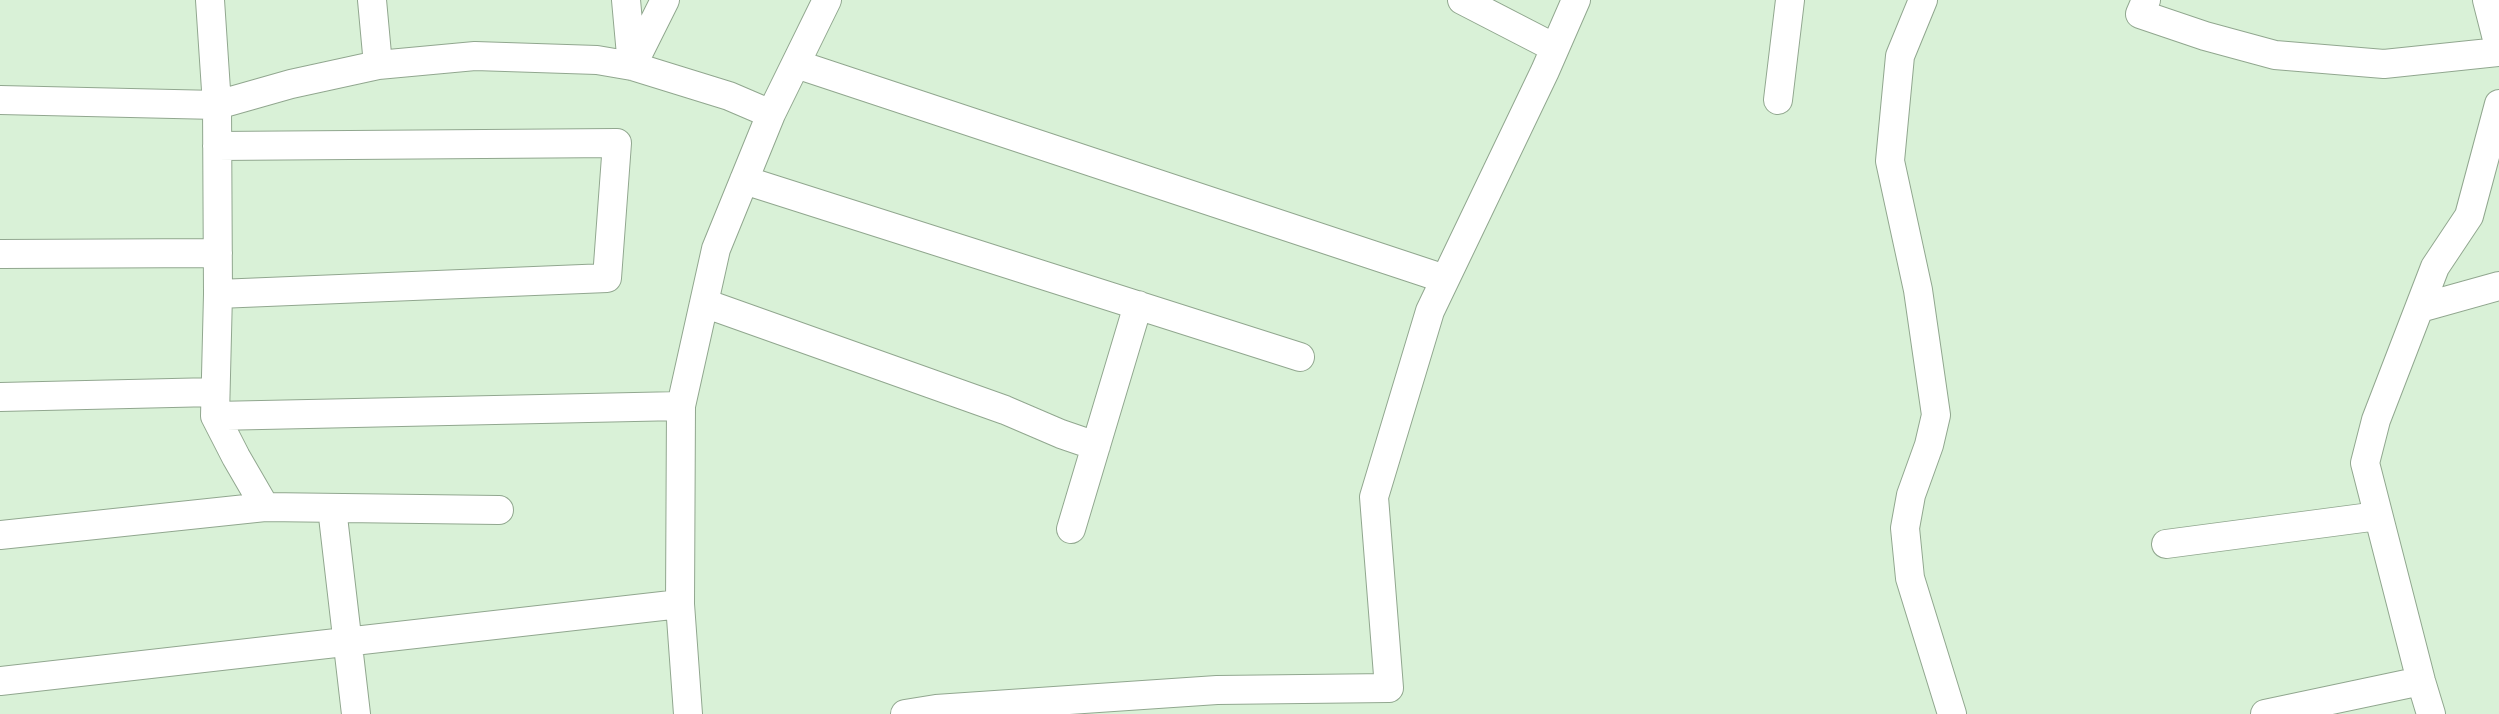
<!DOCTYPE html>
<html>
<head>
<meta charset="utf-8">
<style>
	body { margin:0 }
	canvas { display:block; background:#d9f1d7 }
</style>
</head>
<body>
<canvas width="2499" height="714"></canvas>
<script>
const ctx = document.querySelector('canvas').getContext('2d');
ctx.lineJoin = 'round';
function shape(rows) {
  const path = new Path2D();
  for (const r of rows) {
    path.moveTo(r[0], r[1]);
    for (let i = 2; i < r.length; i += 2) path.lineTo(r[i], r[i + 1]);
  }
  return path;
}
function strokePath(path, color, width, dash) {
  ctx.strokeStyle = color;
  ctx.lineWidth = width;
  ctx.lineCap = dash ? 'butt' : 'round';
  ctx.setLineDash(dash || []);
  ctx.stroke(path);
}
const street = shape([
	[210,0,217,105,218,294,215,416,236,457,265,507,499,510],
	[372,0,378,65],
	[626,0,632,66],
	[1462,0,1555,48],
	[1923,0,1900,56,1890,161,1918,290,1936,415,1929,445,1911,495,1905,528,1910,578,1952,714],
	[2146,0,2140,14,2205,36,2275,55,2384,64,2499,52],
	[2487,0,2499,47],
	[796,64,1445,279],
	[632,66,665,0],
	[0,100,217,105,291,84,378,65,475,56,597,60,632,66,729,96,771,114,716,249,681,406,680,604,688,714],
	[1778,100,1790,0],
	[771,114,827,0],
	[217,146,617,143,607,278,218,294],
	[744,180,1300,357],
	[0,254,218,253],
	[704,303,1005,410,1061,434,1096,446],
	[2420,308,2499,286],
	[0,397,215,392],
	[215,416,681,406],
	[332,508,356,714],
	[1071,529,1138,305],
	[0,535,265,507],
	[2166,544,2378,516],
	[0,681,680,604],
	[905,714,936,709,1217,690,1389,688,1374,497,1430,311,1545,71,1576,0],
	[2265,714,2421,681],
	[2431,714,2421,681,2365,463,2376,420,2435,267,2469,216,2499,104]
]);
strokePath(street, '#91a78f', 30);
strokePath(street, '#fff', 28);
</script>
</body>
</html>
